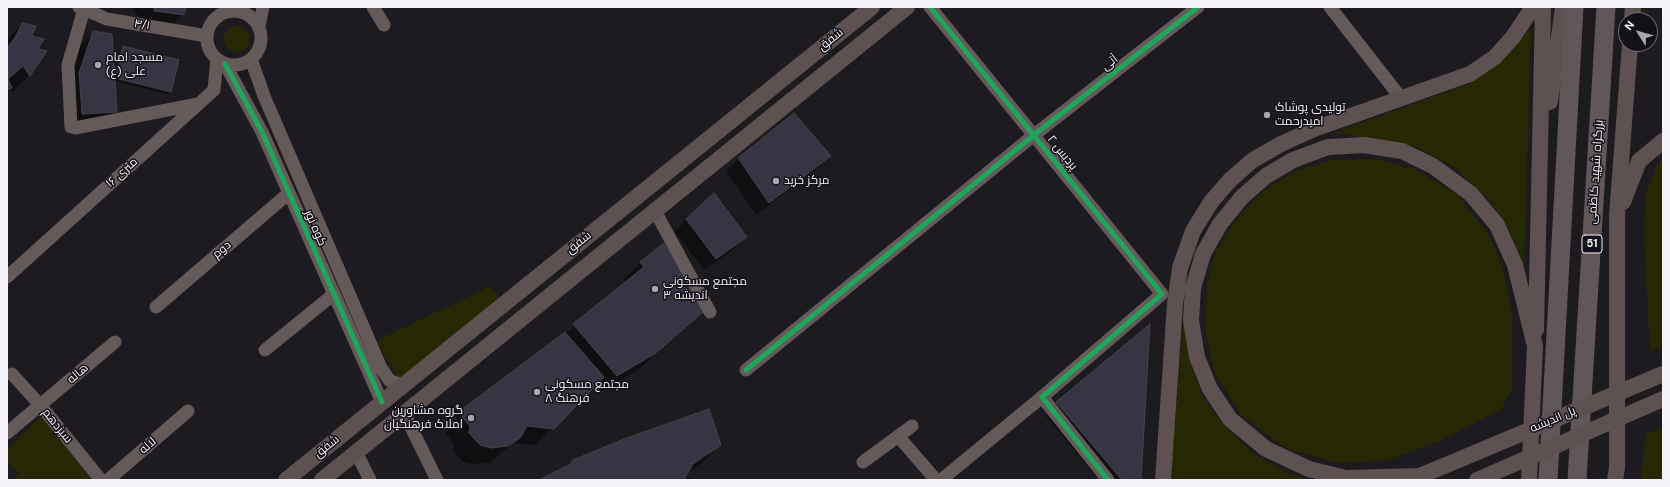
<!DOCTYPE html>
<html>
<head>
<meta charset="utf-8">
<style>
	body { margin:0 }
	#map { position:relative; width:1670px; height:487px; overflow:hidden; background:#1d1b1f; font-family:"DM Sans",sans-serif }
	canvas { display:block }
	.frame { position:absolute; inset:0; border:8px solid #f5f3f9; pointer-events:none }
	.north { position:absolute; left:1618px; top:12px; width:40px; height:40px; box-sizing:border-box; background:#131017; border:1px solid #6d6b71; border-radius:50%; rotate:307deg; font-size:11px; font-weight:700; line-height:16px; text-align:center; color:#f5f3f9 }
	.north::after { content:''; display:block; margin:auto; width:14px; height:18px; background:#a9a7ad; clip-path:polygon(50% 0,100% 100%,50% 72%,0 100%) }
</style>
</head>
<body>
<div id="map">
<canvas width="1670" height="487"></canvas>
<div class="frame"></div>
<div class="north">N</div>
</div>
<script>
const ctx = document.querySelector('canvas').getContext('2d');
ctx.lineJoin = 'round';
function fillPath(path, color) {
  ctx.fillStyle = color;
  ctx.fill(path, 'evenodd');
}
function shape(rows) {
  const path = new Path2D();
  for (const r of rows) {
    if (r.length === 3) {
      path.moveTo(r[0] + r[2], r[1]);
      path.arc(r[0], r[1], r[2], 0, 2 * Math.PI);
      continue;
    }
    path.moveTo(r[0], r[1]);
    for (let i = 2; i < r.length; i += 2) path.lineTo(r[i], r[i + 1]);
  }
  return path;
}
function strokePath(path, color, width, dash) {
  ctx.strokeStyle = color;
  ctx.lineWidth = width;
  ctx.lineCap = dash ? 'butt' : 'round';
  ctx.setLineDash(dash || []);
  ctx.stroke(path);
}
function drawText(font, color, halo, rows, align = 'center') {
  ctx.font = font + ' "DM Sans",Cairo,sans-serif';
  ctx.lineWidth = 3;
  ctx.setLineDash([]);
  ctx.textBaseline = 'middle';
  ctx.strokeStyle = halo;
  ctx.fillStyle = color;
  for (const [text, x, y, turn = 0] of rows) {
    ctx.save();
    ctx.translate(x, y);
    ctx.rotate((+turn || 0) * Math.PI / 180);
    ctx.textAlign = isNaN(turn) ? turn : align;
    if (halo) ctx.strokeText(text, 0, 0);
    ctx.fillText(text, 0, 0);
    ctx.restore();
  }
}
fillPath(shape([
	[237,39,13],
	[1531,29,1524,269,1512,236,1490,200,1454,167,1414,146,1364,137,1333,133,1469,84,1494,67],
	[1663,157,1663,346,1650,351,1644,241,1645,195,1657,165],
	[1375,159,1414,169,1457,194,1490,237,1504,273,1512,314,1512,389,1501,409,1440,441,1389,460,1337,463,1285,448,1241,415,1214,371,1205,328,1207,285,1214,255,1238,217,1262,192,1297,170,1333,160],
	[491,286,501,302,400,381,376,341],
	[1184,312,1189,360,1201,393,1223,425,1254,454,1286,472,1308,480,1170,480],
	[41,416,92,480,12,480,19,474,7,459,7,450],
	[1663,427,1663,480,1641,480,1645,434]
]), '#262804');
fillPath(shape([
	[132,7,185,7,183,14,166,31,137,28,138,16],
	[22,24,36,49,45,51,29,75,13,92,10,89,7,92,7,39],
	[93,32,114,76,121,50,124,47,170,92,167,94,114,81,116,111,104,124,70,126,67,86,81,44],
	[794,115,830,156,818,168,756,215,726,171,738,159],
	[687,219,746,237,734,249,704,270,675,232],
	[641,262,704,310,638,370,600,392,594,386,536,445,513,443,490,463,473,464,463,462,453,450,454,444,446,434,448,425,465,408,565,334,626,283,624,279],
	[1149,326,1140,480,1099,480,1045,415],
	[720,445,703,462,687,473,682,480,541,480]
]), '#0007');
const building = shape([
	[154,7,186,7,184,15,154,11,154,7],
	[22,23,36,26,32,36,44,39,38,49,47,51,30,76,23,66,8,79,12,88,7,90,7,48,16,36,22,23],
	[93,31,112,34,117,112,82,114,79,73,93,31],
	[123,46,179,60,171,92,115,78,123,46],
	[794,113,831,156,769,203,738,158,794,113],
	[714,193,747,237,716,259,686,219,714,193],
	[664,243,705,310,656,353,617,376,573,324,644,267,640,262,664,243],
	[1150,324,1141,480,1122,480,1056,402,1150,324],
	[565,332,604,377,554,429,527,426,520,438,508,446,491,448,480,445,469,433,470,426,462,417,465,407,565,332],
	[709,409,721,445,693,464,684,480,539,480,571,464,573,460,624,439,709,409]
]);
fillPath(building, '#373544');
strokePath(building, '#444347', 1);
strokePath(shape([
	[79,7,107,19,207,36],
	[373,7,384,25],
	[930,7,1162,294,1042,397,1108,480],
	[1330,7,1401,98],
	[84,9,68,65,71,127,75,128,198,104],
	[234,38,27],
	[259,26,263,7],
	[251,59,264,96,381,368,390,381,403,385],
	[225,64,262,132,382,402],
	[655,211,710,312],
	[7,277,214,90,217,59],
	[156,307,289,193],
	[265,350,334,294],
	[746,370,1034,135,1198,7],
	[12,374,41,406,101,480],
	[404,413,437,480],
	[7,433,115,342],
	[898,436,936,480],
	[356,452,370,480],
	[863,462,912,426],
	[108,480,188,411],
	[941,480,1042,397]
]), '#655a5a', 13);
strokePath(shape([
	[1632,20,1633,7],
	[1550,102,1563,7],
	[1623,202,1639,161,1663,141],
	[1536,330,1543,7],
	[1419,476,1346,478,1309,469,1266,449,1230,419,1210,389,1197,357,1191,320,1193,288,1203,254,1220,224,1242,197,1266,176,1293,160,1328,147,1364,145,1402,151,1433,166,1471,194,1497,225,1515,265,1535,346,1529,480],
	[286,480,872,7],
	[322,480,907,7],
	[1163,480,1175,304,1180,268,1193,231,1211,202,1230,180,1253,160,1281,144,1314,129,1470,74,1495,57,1513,37,1533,7],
	[1410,480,1444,466],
	[1615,480,1617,468,1617,216,1630,44]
]), '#5d5152', 16);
strokePath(shape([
	[1548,480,1574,7],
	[1577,480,1606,7]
]), '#615759', 19);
strokePath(shape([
	[1444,466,1663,374],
	[1477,480,1663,399]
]), '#5d5152', 16);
strokePath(shape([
	[930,7,1162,294,1042,397,1108,480],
	[225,64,262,132,382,402],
	[746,370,1034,135,1198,7]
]), '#20a55d', 5);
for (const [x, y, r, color] of [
	[98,65,4,"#a9a7ad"],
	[1267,115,4,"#a9a7ad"],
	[776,181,4,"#a9a7ad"],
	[655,289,4,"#a9a7ad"],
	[537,392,4,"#a9a7ad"],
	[471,418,4,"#a9a7ad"]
]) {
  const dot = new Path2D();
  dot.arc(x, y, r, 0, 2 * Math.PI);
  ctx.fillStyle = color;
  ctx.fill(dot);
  strokePath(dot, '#131017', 1.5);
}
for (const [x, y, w] of [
	[1592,244,20]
]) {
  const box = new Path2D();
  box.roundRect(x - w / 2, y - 9, w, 18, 3);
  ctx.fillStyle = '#131017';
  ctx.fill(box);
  strokePath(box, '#f5f3f9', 1);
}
drawText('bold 11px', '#f5f3f9', null, [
	["51",1592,244]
]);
drawText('12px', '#f5f3f9', '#131017', [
	["۴/۱",142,25,10],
	["شفق",831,40,-39],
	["آتی",1110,63,-38],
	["پردیس ۲",1062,153,51],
	["بزرگراه شهید کاظمی",1596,172,-86],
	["۱۶ متری",122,173,-42],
	["کوه نور",315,228,66],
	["شفق",579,243,-39],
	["دوم",222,250,-40],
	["هاله",78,374,-41],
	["پل اندیشه",1553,420,-23],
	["سیزدهم",57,426,51],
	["لاله",148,446,-41],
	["شفق",327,447,-39]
]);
drawText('12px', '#f5f3f9', '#131017', [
	["مسجد امام",106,58],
	["علی (ع)",106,72],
	["تولیدی پوشاک",1275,108],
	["امیدرحمت",1275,122],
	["مرکز خرید",784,181],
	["مجتمع مسکونی",663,282],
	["اندیشه ۳",663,296],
	["مجتمع مسکونی",545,385],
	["فرهنگ ۸",545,399],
	["گروه مشاورین",463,411,"right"],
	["املاک فرهنگیان",463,425,"right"]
], 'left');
</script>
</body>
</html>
